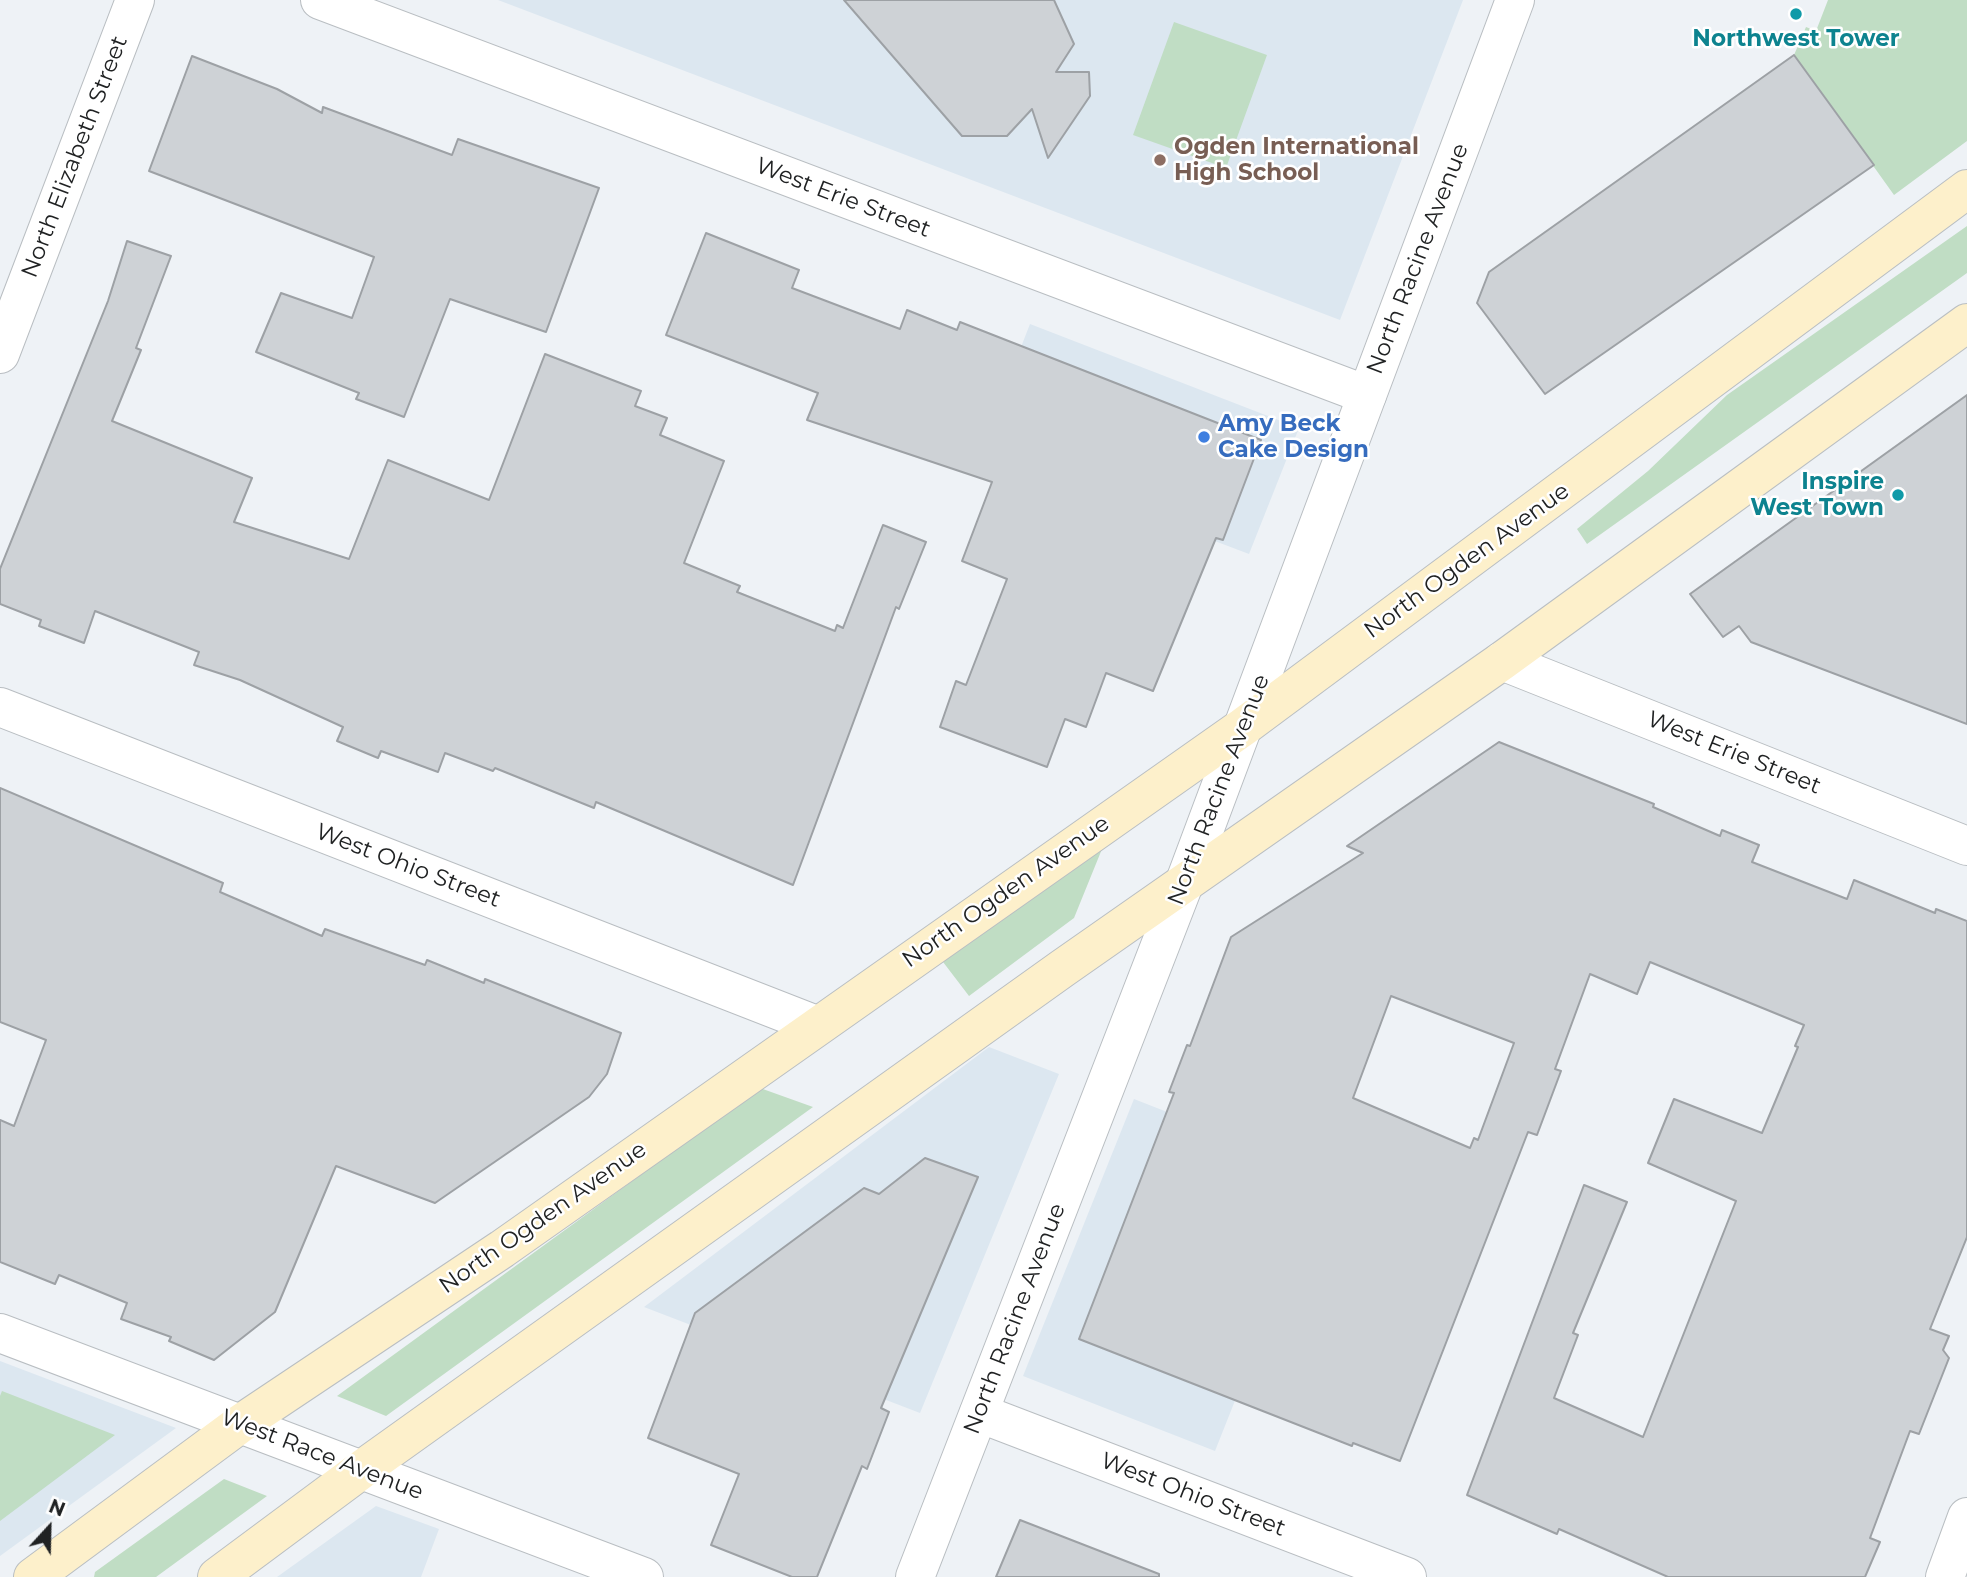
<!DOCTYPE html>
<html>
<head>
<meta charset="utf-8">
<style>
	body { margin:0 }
	#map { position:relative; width:1967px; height:1577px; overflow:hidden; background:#eef2f6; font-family:Montserrat,sans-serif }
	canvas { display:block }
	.north { position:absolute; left:14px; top:1493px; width:70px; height:70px; -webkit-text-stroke:5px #fff; paint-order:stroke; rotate:22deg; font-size:19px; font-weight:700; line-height:28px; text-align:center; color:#202223 }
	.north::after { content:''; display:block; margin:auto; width:24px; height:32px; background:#202223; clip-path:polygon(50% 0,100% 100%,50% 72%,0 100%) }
</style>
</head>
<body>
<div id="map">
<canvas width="1967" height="1577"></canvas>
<div class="north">N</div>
</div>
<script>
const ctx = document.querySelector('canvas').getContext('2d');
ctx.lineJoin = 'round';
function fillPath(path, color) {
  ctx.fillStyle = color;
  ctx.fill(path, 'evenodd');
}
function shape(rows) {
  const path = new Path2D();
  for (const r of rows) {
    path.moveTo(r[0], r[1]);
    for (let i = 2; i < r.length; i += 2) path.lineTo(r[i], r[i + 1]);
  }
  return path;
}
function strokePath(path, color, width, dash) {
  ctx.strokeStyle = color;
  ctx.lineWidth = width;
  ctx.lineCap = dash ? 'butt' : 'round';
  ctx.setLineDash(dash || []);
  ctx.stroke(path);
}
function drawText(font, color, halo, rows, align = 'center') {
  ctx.font = font + ' Montserrat,sans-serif';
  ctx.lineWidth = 5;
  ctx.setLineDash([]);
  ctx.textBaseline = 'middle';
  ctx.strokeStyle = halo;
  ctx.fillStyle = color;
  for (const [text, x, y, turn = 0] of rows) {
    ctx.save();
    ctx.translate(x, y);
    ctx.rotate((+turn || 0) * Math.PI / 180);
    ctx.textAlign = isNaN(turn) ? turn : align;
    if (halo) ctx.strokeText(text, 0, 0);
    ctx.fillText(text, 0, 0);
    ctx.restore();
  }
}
fillPath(shape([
	[498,0,1463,0,1340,320],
	[1030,324,1299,428,1249,554,980,452],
	[989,1047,1059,1074,920,1413,644,1307],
	[1134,1099,1325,1174,1215,1451,1023,1376],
	[0,1361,176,1428,0,1556],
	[376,1506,439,1529,421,1577,277,1577]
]), '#dce7f0');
fillPath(shape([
	[1828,0,1967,0,1967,141,1894,195,1794,55,1806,27,1816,31],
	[1174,22,1267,55,1226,168,1133,135],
	[1967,226,1967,273,1587,544,1577,529,1648,471,1727,395],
	[1102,849,1074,918,969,996,940,958],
	[760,1088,813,1107,386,1416,337,1396],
	[2,1391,115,1435,0,1521,0,1396],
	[224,1479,267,1496,156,1577,94,1577,95,1572]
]), '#c0ddc4');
const building = shape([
	[844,0,1054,0,1074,44,1056,72,1089,72,1090,96,1048,158,1032,109,1007,136,962,136,844,0],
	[1794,55,1874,165,1545,394,1477,303,1489,272,1794,55],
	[192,56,277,89,322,113,323,107,452,155,458,139,599,188,546,332,450,299,404,417,356,399,359,393,256,352,281,293,352,318,374,257,149,171,192,56],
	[706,233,799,270,792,288,900,329,907,310,957,330,960,322,1261,440,1223,540,1216,538,1153,691,1106,673,1086,727,1065,719,1047,767,940,727,956,681,966,685,1007,579,962,561,992,482,807,420,818,393,666,335,706,233],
	[127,241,171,256,136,348,141,350,112,421,252,478,234,522,349,559,388,460,489,500,545,354,641,391,635,406,667,418,660,435,724,461,684,563,740,586,737,592,835,631,837,625,843,628,883,525,926,542,899,609,896,607,793,885,596,802,594,808,495,768,493,771,445,753,438,772,381,751,378,758,337,741,343,727,240,680,194,665,199,652,95,611,84,643,39,626,41,620,0,604,0,569,108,301,127,241],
	[1967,395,1967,724,1751,642,1739,626,1723,637,1690,594,1967,395],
	[1499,742,1654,804,1653,807,1720,836,1722,830,1759,845,1752,862,1847,899,1854,880,1935,913,1936,909,1967,921,1967,1237,1930,1329,1949,1336,1943,1350,1949,1358,1919,1434,1910,1431,1870,1538,1880,1542,1865,1577,1668,1577,1559,1529,1557,1534,1467,1495,1584,1185,1627,1202,1573,1333,1578,1335,1554,1398,1643,1437,1736,1201,1648,1163,1674,1099,1762,1133,1798,1047,1795,1046,1804,1025,1650,962,1637,994,1590,974,1555,1069,1561,1071,1537,1135,1528,1132,1400,1461,1353,1443,1352,1446,1079,1339,1174,1093,1169,1092,1187,1045,1190,1046,1231,937,1363,853,1347,846,1499,742],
	[1391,996,1514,1043,1478,1140,1474,1138,1470,1148,1353,1098,1391,996],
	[0,788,223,883,220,892,322,936,325,929,425,965,427,960,484,983,485,979,621,1033,607,1074,589,1097,435,1203,336,1166,275,1312,214,1360,169,1341,171,1337,121,1319,127,1303,59,1275,55,1284,0,1262,0,1120,14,1126,46,1040,0,1022,0,788],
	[925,1158,978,1177,881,1408,889,1412,867,1469,862,1466,817,1577,792,1577,711,1545,739,1474,648,1438,695,1313,864,1188,879,1194,925,1158],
	[1020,1520,1159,1574,1159,1577,996,1577,1020,1520]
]);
fillPath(building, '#ced2d6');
strokePath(building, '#9da1a5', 2);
const minor = shape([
	[320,0,1367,395],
	[0,354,135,0],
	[1502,661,1967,846],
	[0,707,816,1025],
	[0,1333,644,1577],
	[979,1413,1407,1577],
	[1945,1577,1967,1517]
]);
const tertiary = shape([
	[915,1577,1184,884,1515,0]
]);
const secondary = shape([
	[33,1577,240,1424,502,1249,1243,727,1967,189],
	[217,1577,361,1470,1063,968,1502,661,1967,323]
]);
strokePath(minor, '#b9bec2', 40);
strokePath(tertiary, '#b9bec2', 40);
strokePath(secondary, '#b9bec2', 40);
strokePath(minor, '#fff', 38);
strokePath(tertiary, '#fff', 38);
strokePath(secondary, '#fdf0cb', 38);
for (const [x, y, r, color] of [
	[1796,14,7,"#0f9aa8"],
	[1160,160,7,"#8d6e63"],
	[1204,437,7,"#3f7fe0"],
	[1898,495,7,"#0f9aa8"]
]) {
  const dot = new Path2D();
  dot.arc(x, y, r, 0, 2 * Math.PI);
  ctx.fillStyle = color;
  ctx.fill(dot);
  strokePath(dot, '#fff', 2.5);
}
drawText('bold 23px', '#0d838f', '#fff', [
	["Northwest Tower",1796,39],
	["Inspire",1884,482,"right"],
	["West Town",1884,508,"right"]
]);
drawText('bold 23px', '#785e54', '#fff', [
	["Ogden International",1174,147],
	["High School",1174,173]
], 'left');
drawText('23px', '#202223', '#fff', [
	["North Elizabeth Street",75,157,-69],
	["West Erie Street",843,198,21],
	["North Racine Avenue",1418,259,-69],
	["North Ogden Avenue",1467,561,-36],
	["West Erie Street",1734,753,22],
	["North Racine Avenue",1219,790,-69],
	["West Ohio Street",408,866,21],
	["North Ogden Avenue",1006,892,-35],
	["North Ogden Avenue",543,1218,-35],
	["North Racine Avenue",1015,1319,-69],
	["West Race Avenue",322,1455,21],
	["West Ohio Street",1193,1495,21]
]);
drawText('bold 23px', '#366cbe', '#fff', [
	["Amy Beck",1218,424],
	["Cake Design",1218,450]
], 'left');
</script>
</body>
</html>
